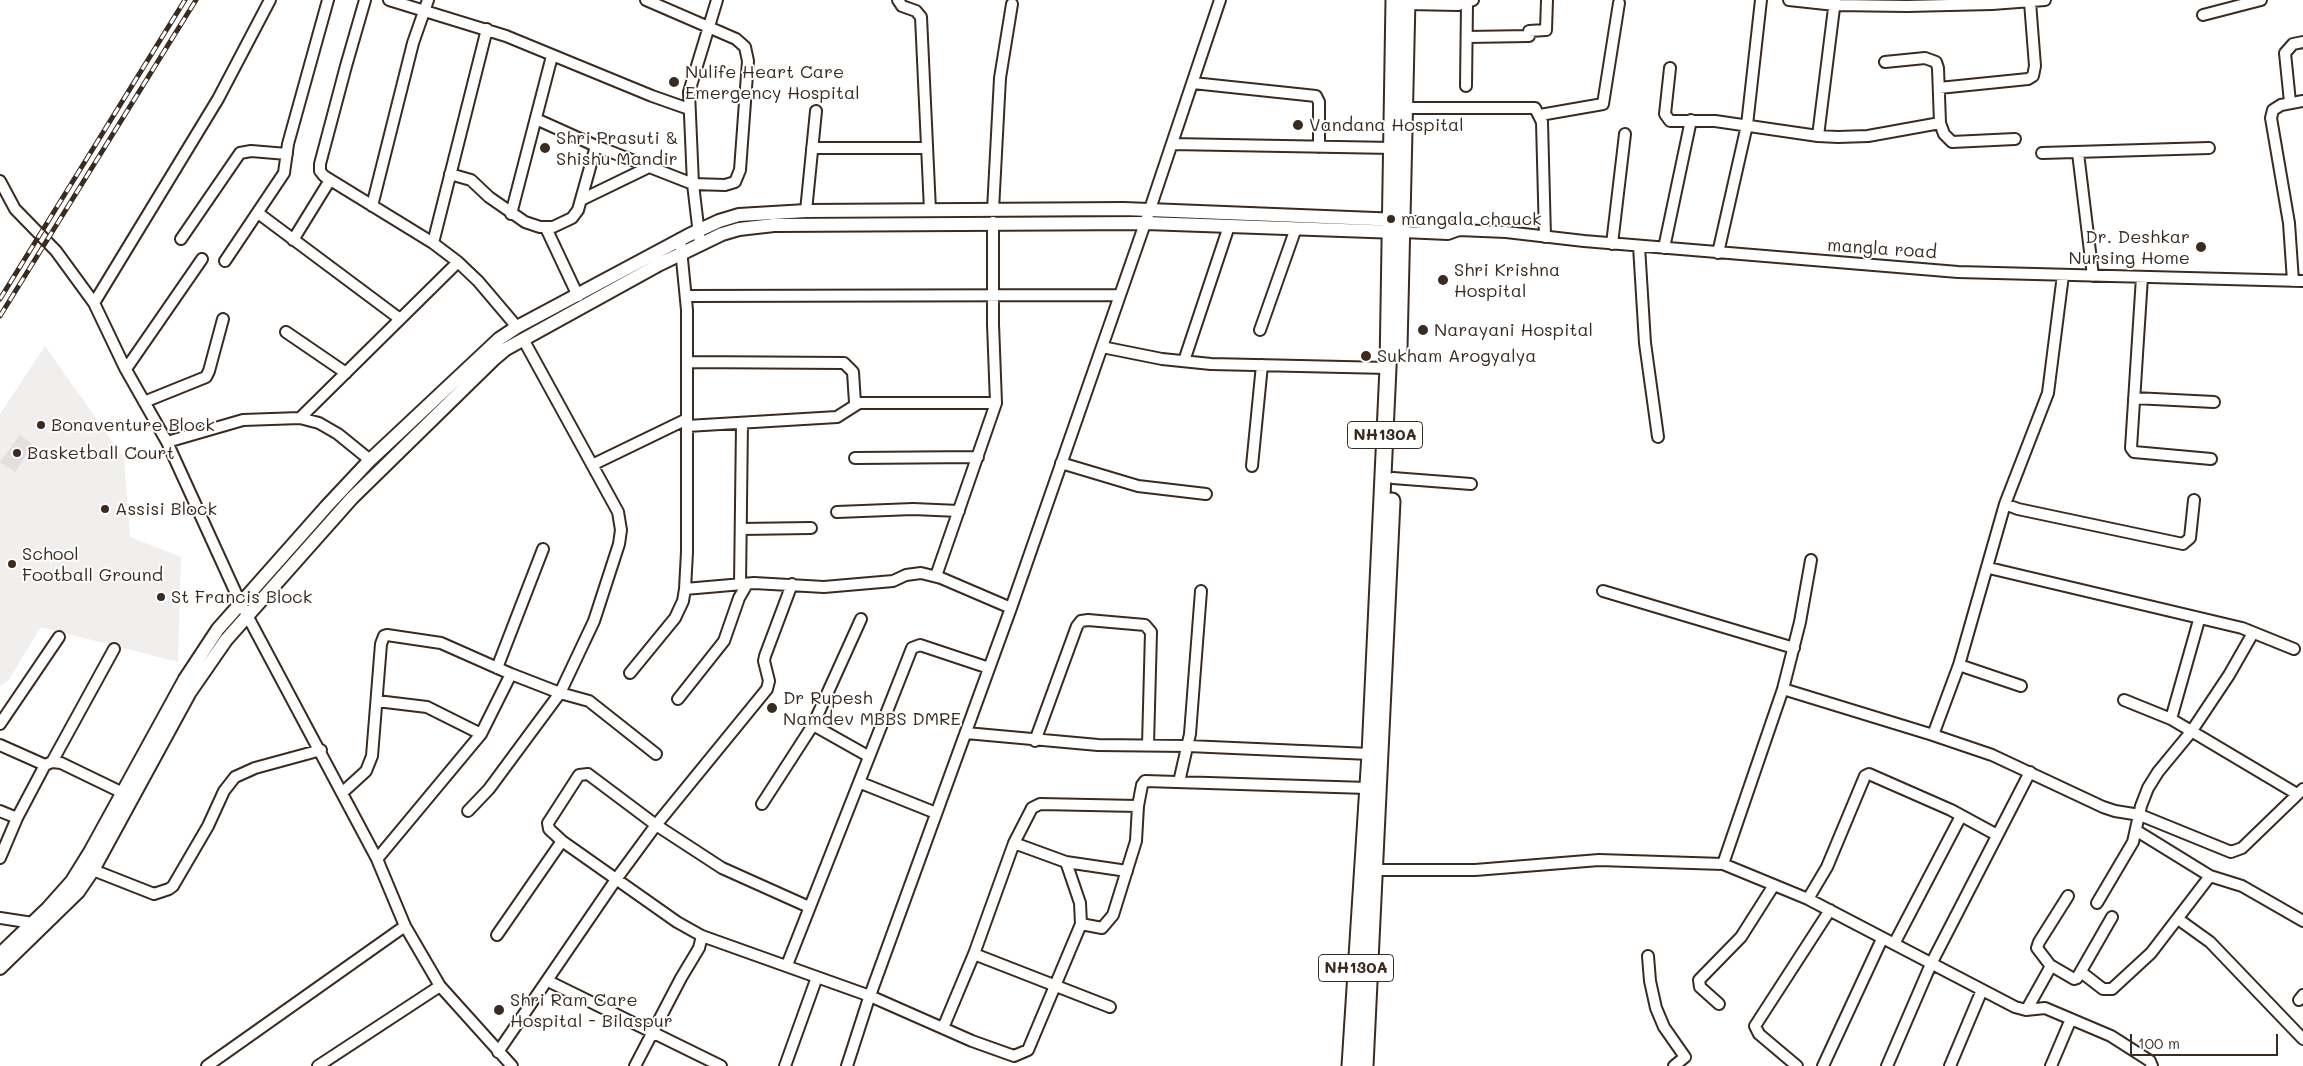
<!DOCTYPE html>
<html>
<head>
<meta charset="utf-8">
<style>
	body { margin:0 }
	#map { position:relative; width:2303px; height:1066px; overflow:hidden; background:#fff; font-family:Mali,sans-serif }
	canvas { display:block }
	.scale { position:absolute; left:2130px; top:1034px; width:148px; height:22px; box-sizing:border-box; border:2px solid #3b2a1e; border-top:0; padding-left:6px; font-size:15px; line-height:18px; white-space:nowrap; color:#3b2a1e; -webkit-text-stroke:4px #fff; paint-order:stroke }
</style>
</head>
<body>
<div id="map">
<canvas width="2303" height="1066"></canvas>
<div class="scale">100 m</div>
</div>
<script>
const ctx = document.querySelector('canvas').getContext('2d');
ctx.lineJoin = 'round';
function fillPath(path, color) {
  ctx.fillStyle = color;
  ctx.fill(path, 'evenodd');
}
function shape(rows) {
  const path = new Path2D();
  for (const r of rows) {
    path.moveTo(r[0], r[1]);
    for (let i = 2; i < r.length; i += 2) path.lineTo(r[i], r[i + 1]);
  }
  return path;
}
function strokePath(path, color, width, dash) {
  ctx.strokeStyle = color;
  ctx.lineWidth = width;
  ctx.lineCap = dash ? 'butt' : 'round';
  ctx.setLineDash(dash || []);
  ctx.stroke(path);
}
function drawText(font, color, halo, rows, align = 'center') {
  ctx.font = font + ' Mali,sans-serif';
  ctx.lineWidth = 4;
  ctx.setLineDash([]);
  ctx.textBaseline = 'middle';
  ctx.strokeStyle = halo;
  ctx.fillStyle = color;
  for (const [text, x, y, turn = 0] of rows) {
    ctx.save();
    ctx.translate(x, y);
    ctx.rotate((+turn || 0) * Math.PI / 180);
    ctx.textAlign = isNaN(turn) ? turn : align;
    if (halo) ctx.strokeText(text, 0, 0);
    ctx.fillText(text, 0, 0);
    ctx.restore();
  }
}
fillPath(shape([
	[45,346,124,458,130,537,181,557,178,662,41,627,8,681,0,686,0,414]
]), '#f1efee');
fillPath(shape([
	[20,435,33,445,15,472,0,462]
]), '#e2e0de');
const minor = shape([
	[365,0,346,66,320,164,320,171,324,176,433,243,458,262,478,281,517,327],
	[389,0,506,36,652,96,689,109],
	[898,0,902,6,916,11,921,17,930,210],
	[1789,0,1835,5,1907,6,1992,4,2045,0],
	[1407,4,1458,5,1473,0],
	[2203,15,2261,0],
	[1467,37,1529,36,1529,31,1546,30,1547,0],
	[1885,62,1925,58,1936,62,1938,68,1940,123,1944,134,1952,142,2015,139],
	[1670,68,1665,114,1670,121,1715,121,1818,136,1838,137,1868,136,1940,123],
	[1193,83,1316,96,1319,102,1319,147],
	[1466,86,1467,4],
	[1939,88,2028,79,2033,76,2035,66,2030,2],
	[2290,102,2285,53,2293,44,2303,42],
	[1405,108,1535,108,1542,122,1545,237],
	[1540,115,1603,104,1619,3],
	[536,119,596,146,693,184,725,185,735,182,740,170,748,61,745,47,736,39,646,0],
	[1818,136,1835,0],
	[1172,144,1393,148],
	[812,148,927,148],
	[2042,153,2209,148],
	[2078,153,2093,276],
	[450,174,471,180,489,197,525,222,540,227,553,227,572,218,578,210,596,146],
	[0,181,15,209,56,251,94,303,125,368,167,442,240,602,377,859,405,926,440,986,512,1066],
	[581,200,649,167],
	[372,206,413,43,428,0],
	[993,210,1000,78,1012,4],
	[806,211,816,111],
	[258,213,400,319],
	[511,214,552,56],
	[1403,221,1448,225,1459,230,1506,232,1584,241,1958,272,2303,281],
	[546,228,578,296],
	[1403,232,1448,234,1459,230],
	[181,239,240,153,251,151,287,154],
	[293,240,330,180],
	[433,243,487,29],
	[700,243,693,184,689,92,717,0],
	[1612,244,1625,134],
	[1639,246,1645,343,1658,437],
	[1664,248,1691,120],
	[1718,253,1747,125,1761,0],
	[225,261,284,173,288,144,328,0],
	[2142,277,2131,448,2134,452,2211,459],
	[2293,281,2289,223,2271,118,2273,110,2281,105,2303,101],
	[686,296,1120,295],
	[94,303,218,99,270,0],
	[1260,330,1296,228],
	[286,332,346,373],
	[1102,347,1162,359,1211,364,1388,368],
	[1184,361,1229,226],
	[687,362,844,363,853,372,855,403],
	[126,369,202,259],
	[2134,398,2214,402],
	[144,402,206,377,209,371,223,319],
	[300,418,458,262],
	[687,426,837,417,859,403,996,403],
	[167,442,243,420,300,418,319,423,338,434,370,460],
	[855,458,978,457],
	[1061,463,1138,486,1206,494],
	[592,465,687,419],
	[1252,466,1262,365],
	[1393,478,1471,484],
	[2005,504,2018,509,2183,544,2190,538,2194,500],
	[837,512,913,509,959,511],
	[741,529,811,528],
	[1989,568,2242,628,2294,649],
	[936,576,996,403,993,324,993,222],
	[740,585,742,424],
	[685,589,754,583,824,587,893,581,906,575,921,573,941,578,1011,608],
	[1603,591,1794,648],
	[1959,665,2021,686],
	[497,668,543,549],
	[630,673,675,618,683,601,685,589,687,552,687,310,680,239],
	[1783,689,1933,735,1992,755,2103,807,2115,811,2140,815,2231,852,2242,848,2303,789],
	[678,699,724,641,739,598,747,584],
	[2124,700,2171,719,2297,794],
	[377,701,427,707,481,734],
	[2171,719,2199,620],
	[0,724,59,637],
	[813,725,868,756],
	[966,733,1098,745,1188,746,1370,754],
	[1933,735,1959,665,2005,504,2048,393,2063,275],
	[1035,741,1077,626,1081,621,1088,620,1145,625,1151,632,1148,745],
	[0,745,45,765],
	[52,762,114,649],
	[1179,782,1190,734,1201,591],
	[861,783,936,813],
	[343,792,366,771,372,756,381,644,384,636,387,635,441,643,511,674,560,693,589,701,656,754],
	[762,804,813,725,861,619],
	[0,811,17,818],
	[468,811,489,789,560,693,594,621,619,544,621,530,618,512,523,339],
	[2137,831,2210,876,2242,886,2303,921],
	[1014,843,1066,862,1127,871],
	[0,858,17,818,45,765,52,762,61,763,123,793],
	[377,859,481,734,511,674],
	[1723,864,1783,689,1800,622,1811,560],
	[93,870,154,894,169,889,173,886,208,826,224,791,235,777,255,768,321,750],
	[1369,870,1475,870,1599,860,1723,864,1808,899,2015,1007,2026,1010,2045,1008,2111,1036,2150,1061,2152,1066],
	[2068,896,2039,942,2037,948,2050,965,2074,979,2077,978,2112,917],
	[1808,899,1827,867,1865,776,1869,774,1951,810,1997,835],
	[2097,903,2133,842,2141,806,2148,788,2158,772,2191,732,2229,675,2253,633],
	[809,907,722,868,656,825,588,774,579,775,548,823,549,829,562,841,677,922,702,936,870,996,972,1041,1014,1056,1028,1050,1081,924,1080,903,1066,862],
	[0,918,33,923],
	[2178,919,2210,942,2303,1039],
	[1081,924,1102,928,1113,915,1136,841,1138,806,1142,785,1145,781,1367,788],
	[497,935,562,841],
	[1894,944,1961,816],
	[974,954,1110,1007],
	[1648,956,1650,981,1656,1008,1664,1027,1685,1057,1674,1066],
	[787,965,912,648,920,645,989,668],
	[2081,972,2103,989,2112,989,2151,953,2210,876],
	[548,981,721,1066],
	[2299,1000,2303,995],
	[1719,1004,1700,987,1699,980,1741,937,1774,885],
	[2027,1009,2051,966],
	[943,1028,974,954,1014,843,1032,808,1040,804,1138,806],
	[498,1052,617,878,656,825,767,689,769,681,764,661,765,656,792,584],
	[207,1066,405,926],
	[318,1066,440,986],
	[635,1066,681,978,699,948,702,936],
	[785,1066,817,977],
	[847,1066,868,1001,1011,608,1150,209,1220,0],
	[1797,1066,1759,1034,1755,1026,1830,910],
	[1823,1066,1882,939],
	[1887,1066,1931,964,2030,772],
	[1950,1066,1982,990],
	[2051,1066,2071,1019]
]);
const major = shape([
	[0,954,48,908,72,881,90,852,185,679,218,629,326,507,370,460,499,339,517,327,689,235,719,221,739,215,806,211,1124,209,1400,220],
	[0,968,78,892,93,870,190,692,226,640,352,498,493,360,506,349,660,264,722,234,739,229,774,225,1146,223,1398,232]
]);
const highway = shape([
	[1399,348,1407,0],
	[1350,1066,1370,754,1388,368,1394,0],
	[1365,1066,1392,501]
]);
strokePath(minor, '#3b2a1e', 14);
strokePath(major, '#3b2a1e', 16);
strokePath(highway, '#3b2a1e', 19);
strokePath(minor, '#fff', 10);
strokePath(major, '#fff', 12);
strokePath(highway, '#fff', 15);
const rail = shape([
	[0,299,185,0],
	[0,316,196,0]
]);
strokePath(rail, '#3b2a1e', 5);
strokePath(rail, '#fff', 3, [9]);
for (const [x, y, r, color] of [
	[674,82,6,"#3b2a1e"],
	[1298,125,6,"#3b2a1e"],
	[545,148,6,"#3b2a1e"],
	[1391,219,5,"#3b2a1e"],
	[2201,247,6,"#3b2a1e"],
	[1443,280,6,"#3b2a1e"],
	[1423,330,6,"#3b2a1e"],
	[1366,356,6,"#3b2a1e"],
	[41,425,5,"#3b2a1e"],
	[17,453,5,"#3b2a1e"],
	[105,509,5,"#3b2a1e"],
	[12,564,5,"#3b2a1e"],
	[161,597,5,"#3b2a1e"],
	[772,708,6,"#3b2a1e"],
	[499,1010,6,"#3b2a1e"]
]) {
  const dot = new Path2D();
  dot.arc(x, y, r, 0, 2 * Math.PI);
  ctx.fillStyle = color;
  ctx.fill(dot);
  strokePath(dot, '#fff', 2);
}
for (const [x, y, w] of [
	[1385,435,75],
	[1356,968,75]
]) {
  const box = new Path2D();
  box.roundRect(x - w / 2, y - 13.5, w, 27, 4);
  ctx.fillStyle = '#fff';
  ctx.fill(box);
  strokePath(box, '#3b2a1e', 1);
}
drawText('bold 16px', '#3b2a1e', null, [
	["NH130A",1385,435],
	["NH130A",1356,968]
]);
drawText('18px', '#3b2a1e', '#fff', [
	["Nulife Heart Care",685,72],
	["Emergency Hospital",685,93],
	["Vandana Hospital",1309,125],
	["Shri Prasuti &",556,138],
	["Shishu Mandir",556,159],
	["mangala chauck",1401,219],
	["Dr. Deshkar",2190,237,"right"],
	["Nursing Home",2190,258,"right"],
	["Shri Krishna",1454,270],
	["Hospital",1454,291],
	["Narayani Hospital",1434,330],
	["Sukham Arogyalya",1377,356],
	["Bonaventure Block",51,425],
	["Basketball Court",27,453],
	["Assisi Block",115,509],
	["School",22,554],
	["Football Ground",22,575],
	["St Francis Block",171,597],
	["Dr Rupesh",783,698],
	["Namdev MBBS DMRE",783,719],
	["Shri Ram Care",510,1000],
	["Hospital - Bilaspur",510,1021]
], 'left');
drawText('18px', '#3b2a1e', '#fff', [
	["mangla road",1882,249,4]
]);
</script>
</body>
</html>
